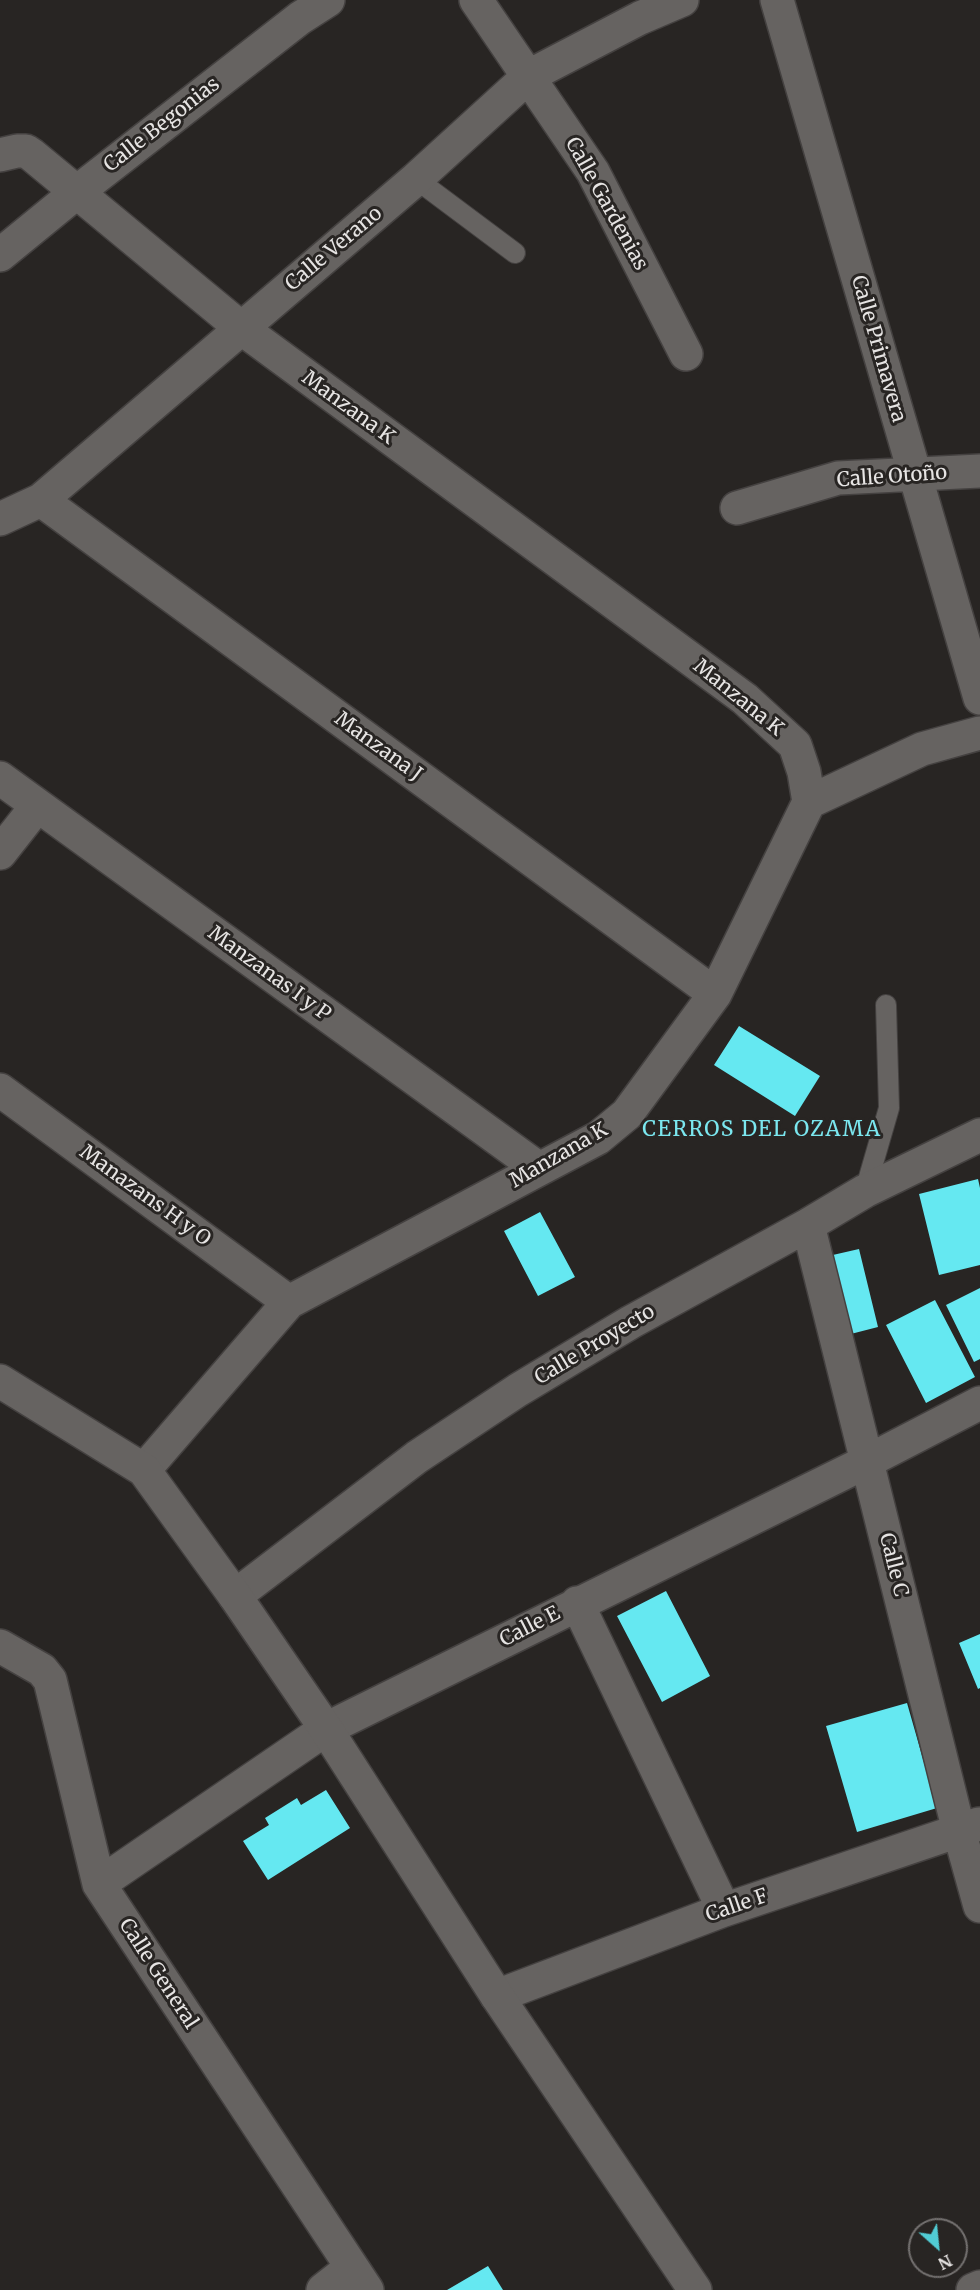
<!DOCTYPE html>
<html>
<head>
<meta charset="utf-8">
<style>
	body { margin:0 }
	#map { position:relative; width:980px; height:2290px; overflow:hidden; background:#282523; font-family:Merriweather,serif }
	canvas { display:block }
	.north { position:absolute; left:908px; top:2218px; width:60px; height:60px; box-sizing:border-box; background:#282523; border:2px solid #747170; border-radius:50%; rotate:153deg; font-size:16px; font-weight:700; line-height:24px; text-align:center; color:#e6e4e3 }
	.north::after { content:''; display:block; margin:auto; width:21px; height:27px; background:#51ccd4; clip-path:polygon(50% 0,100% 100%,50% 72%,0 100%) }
</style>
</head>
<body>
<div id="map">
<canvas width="980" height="2290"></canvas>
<div class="north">N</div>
</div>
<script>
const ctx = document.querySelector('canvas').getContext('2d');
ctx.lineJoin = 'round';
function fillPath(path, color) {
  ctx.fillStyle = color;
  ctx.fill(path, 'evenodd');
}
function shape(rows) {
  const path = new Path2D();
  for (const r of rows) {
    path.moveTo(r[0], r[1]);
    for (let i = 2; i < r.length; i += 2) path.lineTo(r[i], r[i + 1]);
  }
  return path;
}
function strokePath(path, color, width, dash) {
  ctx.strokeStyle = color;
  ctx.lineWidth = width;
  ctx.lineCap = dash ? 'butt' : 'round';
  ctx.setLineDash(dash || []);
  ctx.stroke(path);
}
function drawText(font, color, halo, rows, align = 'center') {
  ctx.font = font + ' Merriweather,serif';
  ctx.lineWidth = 6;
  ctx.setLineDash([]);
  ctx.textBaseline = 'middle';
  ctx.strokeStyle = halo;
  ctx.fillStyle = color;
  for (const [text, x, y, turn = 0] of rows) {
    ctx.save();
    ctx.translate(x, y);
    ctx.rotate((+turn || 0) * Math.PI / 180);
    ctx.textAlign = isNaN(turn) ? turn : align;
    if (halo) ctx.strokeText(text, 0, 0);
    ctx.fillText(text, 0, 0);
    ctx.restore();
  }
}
fillPath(shape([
	[739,1026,820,1076,795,1116,714,1065],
	[978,1179,980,1188,980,1265,939,1275,919,1194],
	[540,1212,575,1277,538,1296,504,1231],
	[859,1249,878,1327,843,1336,824,1257],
	[980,1288,980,1359,974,1362,946,1305],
	[935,1300,975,1377,926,1403,886,1325],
	[666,1591,710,1676,662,1702,617,1616],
	[980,1634,980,1688,978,1689,959,1643],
	[907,1703,937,1808,857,1832,826,1726],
	[326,1790,350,1828,268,1880,243,1841,269,1825,265,1818,297,1798,301,1805],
	[488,2266,503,2290,447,2290]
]), '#65e8f1');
const service = shape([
	[416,179,515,253],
	[865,1191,889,1108,886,1005]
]);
const minor = shape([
	[476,0,593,172,686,354],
	[777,0,980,698],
	[0,155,17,151,26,151,32,155,241,328,745,699,795,745,804,772,809,802,715,994,627,1114,598,1138,289,1302,144,1470],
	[0,255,77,192,300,18,328,0],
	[41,500,715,994],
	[737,508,838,478,980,471],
	[0,519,41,500,416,179,529,76,640,18,682,0],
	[0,778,538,1168],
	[809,802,922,749,980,733],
	[0,853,37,806],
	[0,1090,289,1302],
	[808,1225,959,1831,980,1906],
	[235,1596,417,1457,518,1390,631,1322,808,1225,865,1191,980,1135],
	[577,1603,724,1910],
	[0,1646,42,1670,50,1680,99,1884,367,2290],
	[99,1884,326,1729,868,1461,980,1403],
	[497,1996,724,1910,979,1824],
	[323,2290,351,2268],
	[973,2290,980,2287]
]);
const tertiary = shape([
	[0,1381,144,1470,235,1596,326,1729,497,1996,695,2290]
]);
strokePath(service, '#444140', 22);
strokePath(minor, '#444140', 36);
strokePath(tertiary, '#444140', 36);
strokePath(service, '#666361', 20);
strokePath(minor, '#666361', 33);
strokePath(tertiary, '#666361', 33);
drawText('20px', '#e6e4e3', '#282523', [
	["Calle Begonias",162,125,-38],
	["Calle Gardenias",606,204,61],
	["Calle Verano",334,249,-40],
	["Calle Primavera",878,349,74],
	["Manzana K",348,408,36],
	["Calle Otoño",892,477,-4],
	["Manzana K",738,698,39],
	["Manzana J",378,747,36],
	["Manzanas I y P",269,974,36],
	["Manzana K",559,1156,-30],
	["Manazans H y O",145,1196,36],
	["Calle Proyecto",595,1345,-31],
	["Calle C",893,1565,76],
	["Calle E",530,1627,-27],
	["Calle F",737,1906,-19],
	["Calle General",158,1974,57]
]);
ctx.letterSpacing = '1.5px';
drawText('21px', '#7be7ef', '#282523', [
	["CERROS DEL OZAMA",762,1130]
]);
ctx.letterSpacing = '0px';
</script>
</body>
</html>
